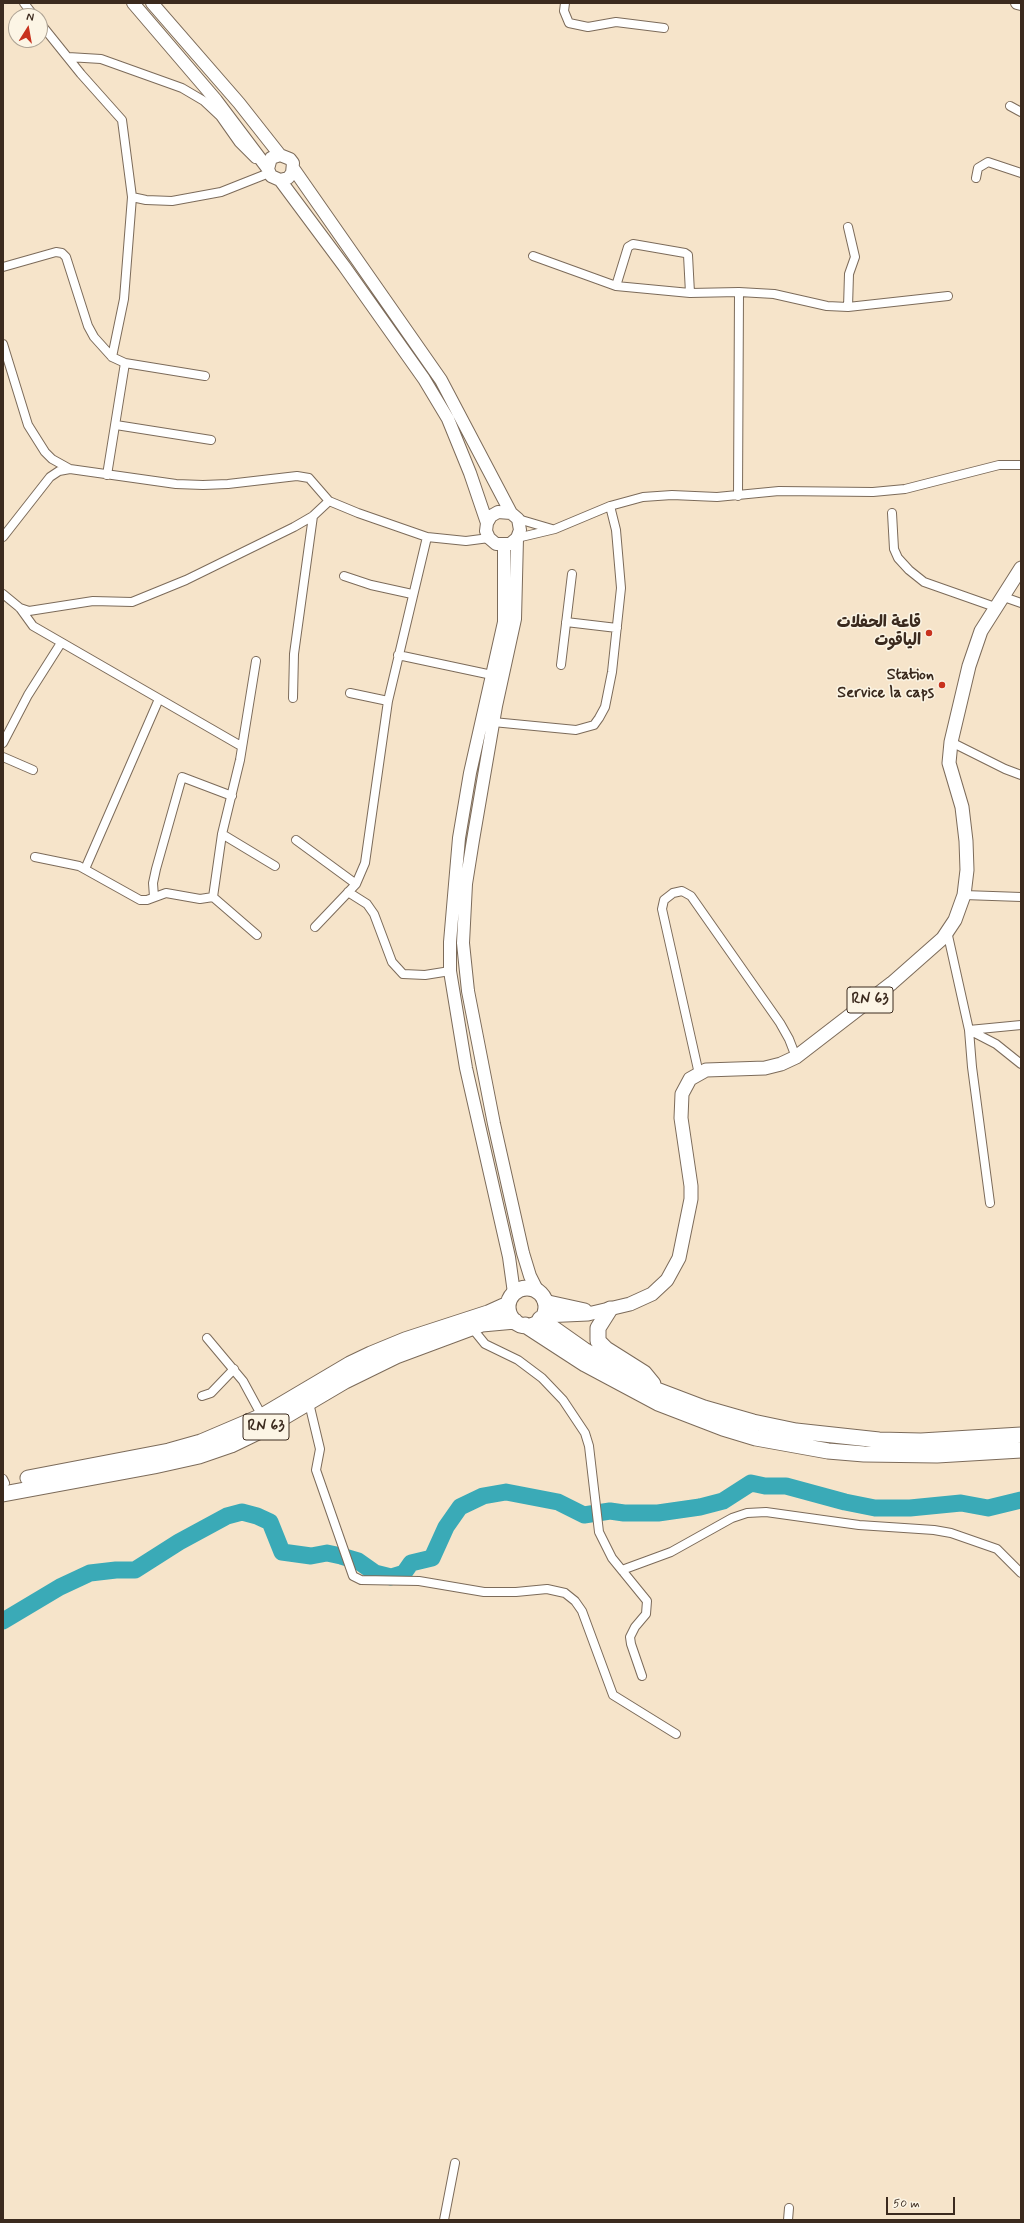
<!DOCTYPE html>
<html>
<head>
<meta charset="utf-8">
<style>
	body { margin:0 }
	#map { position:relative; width:1024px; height:2223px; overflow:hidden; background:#f6e4ca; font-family:Mynerve,sans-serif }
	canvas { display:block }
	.frame { position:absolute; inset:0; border:4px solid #3b2a1e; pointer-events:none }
	.north { position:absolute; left:8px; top:8px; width:40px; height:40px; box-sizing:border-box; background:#fcf5e5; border:1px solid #afa495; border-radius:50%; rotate:11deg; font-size:11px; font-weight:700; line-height:16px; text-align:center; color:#3b2a1e }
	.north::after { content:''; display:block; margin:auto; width:14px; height:18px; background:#c8321e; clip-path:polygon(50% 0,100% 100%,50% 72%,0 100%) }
	.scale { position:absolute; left:886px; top:2197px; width:69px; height:18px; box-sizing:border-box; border:2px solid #3b2a1e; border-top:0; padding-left:5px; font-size:12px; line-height:14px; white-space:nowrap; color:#3b2a1e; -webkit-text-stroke:3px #fcf5e5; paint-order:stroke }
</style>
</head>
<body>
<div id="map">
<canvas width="1024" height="2223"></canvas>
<div class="frame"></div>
<div class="north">N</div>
<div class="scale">50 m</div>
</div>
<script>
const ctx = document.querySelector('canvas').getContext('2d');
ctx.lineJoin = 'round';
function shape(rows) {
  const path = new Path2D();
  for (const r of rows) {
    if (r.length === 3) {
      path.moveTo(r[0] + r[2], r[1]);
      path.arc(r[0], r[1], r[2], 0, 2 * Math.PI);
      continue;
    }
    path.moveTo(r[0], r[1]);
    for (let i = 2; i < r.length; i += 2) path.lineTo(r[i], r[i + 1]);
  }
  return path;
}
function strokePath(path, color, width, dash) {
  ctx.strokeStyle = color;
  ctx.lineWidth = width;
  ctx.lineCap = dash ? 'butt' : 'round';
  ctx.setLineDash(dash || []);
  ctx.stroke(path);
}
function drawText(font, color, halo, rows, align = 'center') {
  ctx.font = font + ' Mynerve,"Playpen Sans Arabic",sans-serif';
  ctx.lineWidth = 3;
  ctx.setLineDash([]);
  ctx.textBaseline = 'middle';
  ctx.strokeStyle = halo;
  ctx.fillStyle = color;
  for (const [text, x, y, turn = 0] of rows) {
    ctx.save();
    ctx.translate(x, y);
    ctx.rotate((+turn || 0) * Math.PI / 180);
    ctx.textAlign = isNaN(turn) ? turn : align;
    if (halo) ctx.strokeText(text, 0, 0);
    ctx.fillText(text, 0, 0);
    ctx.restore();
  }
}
strokePath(shape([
	[3,1621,60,1587,90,1573,116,1570,135,1570,179,1542,227,1516,242,1512,257,1516,270,1522,282,1552,311,1556,327,1553,341,1556,358,1561,375,1573,391,1577,404,1573,411,1563,432,1558,446,1527,460,1507,483,1496,506,1492,558,1502,584,1515,610,1511,624,1513,658,1513,700,1507,723,1501,751,1483,765,1486,786,1486,845,1502,875,1508,910,1508,961,1503,988,1508,1021,1500]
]), '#3aaab7', 17);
const street = shape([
	[24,3,34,16],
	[565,3,564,11,569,23,588,27,616,22,664,28],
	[40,23,81,74,122,120,132,197,124,299,112,357],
	[68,57,101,59,182,88,204,101,220,116,239,143,255,159],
	[1010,106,1021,112],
	[976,178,978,168,988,162,1021,173],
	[132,197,146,200,172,201,221,192,269,173],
	[848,227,855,257,849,274,848,307],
	[533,256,616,286,690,293,739,292,774,294,827,306,848,307,948,296],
	[3,267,56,252,62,253,66,257,88,326,94,337,112,357,125,363,205,376],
	[616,286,628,247,633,244,685,253,688,255,690,293],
	[3,344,28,425,45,452,52,459,70,469],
	[116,425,211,440],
	[107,475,125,363],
	[738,496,739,292],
	[892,513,894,549,898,558,909,570,924,582,995,607],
	[518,519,552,529],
	[3,537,50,477,59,471,70,469,176,484,203,485,228,484,297,476,309,478,329,501],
	[517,538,555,529,610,506,643,497,672,495,717,497,779,491,873,492,905,489,999,465,1021,465],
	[344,576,371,585,412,594],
	[3,594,20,608,33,626,241,746],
	[1001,596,1021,603],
	[20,608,29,611,93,601,132,602,186,580,294,527,313,516,329,501,358,513,427,537,466,541,489,538],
	[566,622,617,628],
	[398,655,492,675],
	[256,661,240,760,222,834,275,866],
	[561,665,572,574],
	[350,693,388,701],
	[293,698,294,654,313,516],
	[493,722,576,730,594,725,599,718,605,707,612,672,621,588,616,530,610,506],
	[951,742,1005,769,1021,775],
	[3,743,28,695,61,643],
	[3,757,33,770],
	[222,834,213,897,257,935],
	[296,840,356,884],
	[35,857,79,866,140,900,147,900,166,893,200,899,213,897],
	[85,869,159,699],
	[348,892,367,904,374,914,392,962,403,974,425,975,450,971],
	[964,895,1021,897],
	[154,897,153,883,156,869,182,777,232,796],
	[315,927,356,884,365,863,388,701,427,537],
	[947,931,969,1030,996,1044,1021,1064],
	[699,1074,662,909,664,900,673,893,682,891,691,896,780,1023,789,1039,796,1057],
	[990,1203,972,1067,969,1030,1021,1025],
	[472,1328,485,1344,518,1360,542,1378,563,1400,585,1433,589,1446,599,1532,612,1558,647,1601,646,1614,635,1627,630,1637,631,1644,642,1676],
	[207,1338,243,1381,262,1416],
	[202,1396,211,1393,234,1369],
	[309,1403,320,1449,316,1470,353,1576,361,1580,419,1581,484,1592,516,1592,547,1589,565,1593,575,1601,582,1611,613,1695,676,1734],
	[3,1479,5,1483],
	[622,1570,671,1552,732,1518,747,1513,766,1512,859,1525,934,1530,951,1533,997,1549,1021,1573],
	[444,2220,455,2163],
	[788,2220,789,2208]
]);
const secondary = shape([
	[133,3,216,100,268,169],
	[152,3,239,103,280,155,290,159,293,163,292,173,288,178,280,180,271,176,268,169,271,158,280,155],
	[1017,3,1021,4],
	[293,168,441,380,511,513,518,519,520,530,517,538,510,544,496,544,489,538,486,531,487,523,491,516,498,512,511,513],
	[280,180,344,266,424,379,448,419,470,473,487,523],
	[517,538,515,619,496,706,473,840,466,884,463,943,468,991,494,1124,523,1253,530,1276,538,1292],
	[504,545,504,622,470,773,459,838,450,942,450,971,466,1068,509,1257,514,1293]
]);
const primary = shape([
	[544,1301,585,1310],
	[543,1316,588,1314,630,1304,652,1294,667,1280,679,1258,691,1199,691,1186,681,1118,682,1094,690,1079,706,1070,765,1068,781,1064,796,1057,892,983,943,938,955,920,964,895,967,870,966,841,962,807,949,763,951,742,969,666,981,631,1021,568]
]);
const highway = shape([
	[527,1307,19],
	[610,1309,598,1328,598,1341,606,1349,644,1373,653,1384],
	[540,1319,584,1350,654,1389,704,1408,753,1422,796,1431,879,1440,921,1441,1021,1435],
	[525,1325,585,1364,658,1403,723,1428,756,1438,828,1451,864,1454,937,1455,1021,1450],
	[28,1478,169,1451,201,1442,262,1416,350,1364,371,1354,405,1340,488,1313,508,1304],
	[3,1494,154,1466,199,1456,231,1445,262,1430,345,1381,396,1356,482,1324,515,1321]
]);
strokePath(street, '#7c6b5a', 10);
strokePath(secondary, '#7c6b5a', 14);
strokePath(primary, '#7c6b5a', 15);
strokePath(highway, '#7c6b5a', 17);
strokePath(street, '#fff', 8);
strokePath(secondary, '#fff', 12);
strokePath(primary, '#fff', 13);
strokePath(highway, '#fff', 15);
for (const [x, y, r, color] of [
	[929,633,4,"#c8321e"],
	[942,685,4,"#c8321e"]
]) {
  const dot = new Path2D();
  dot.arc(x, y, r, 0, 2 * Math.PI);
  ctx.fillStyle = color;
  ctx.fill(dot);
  strokePath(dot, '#fcf5e5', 1.5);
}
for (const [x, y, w] of [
	[870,1000,46],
	[266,1427,46]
]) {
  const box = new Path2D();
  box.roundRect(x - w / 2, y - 13, w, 26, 3);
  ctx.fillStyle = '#fcf5e5';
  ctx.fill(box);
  strokePath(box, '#3b2a1e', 1);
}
drawText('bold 15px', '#3b2a1e', null, [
	["RN 63",870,1000],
	["RN 63",266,1427]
]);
drawText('bold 16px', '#3b2a1e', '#fcf5e5', [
	["قاعة الحفلات",921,624],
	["الياقوت",921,642],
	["Station",934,676],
	["Service la caps",934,694]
], 'right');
</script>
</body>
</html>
